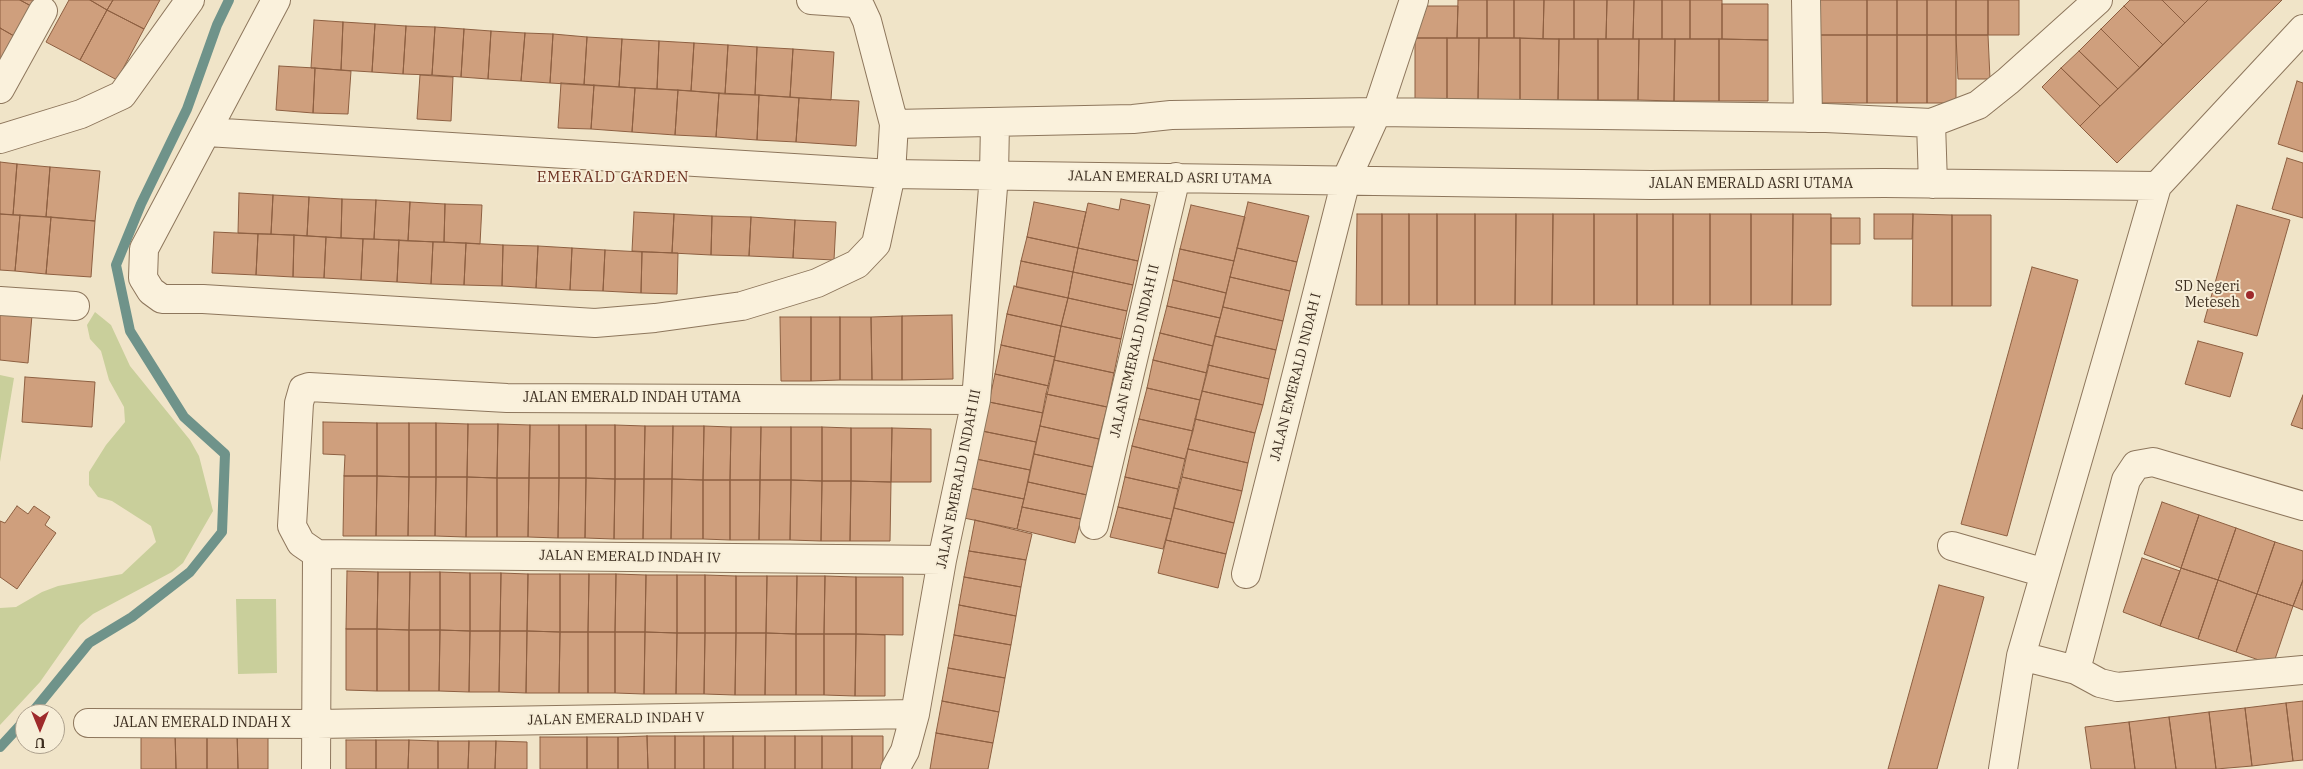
<!DOCTYPE html>
<html>
<head>
<meta charset="utf-8">
<style>
	body { margin:0 }
	#map { position:relative; width:2303px; height:769px; overflow:hidden; background:#f0e4c8; font-family:"IBM Plex Serif",serif }
	canvas { display:block }
	.north { position:absolute; left:15px; top:704px; width:50px; height:50px; box-sizing:border-box; background:#f7eed8; border:1px solid #ada18e; border-radius:50%; rotate:180deg; font-size:14px; font-weight:700; line-height:20px; text-align:center; color:#3d2e20 }
	.north::after { content:''; display:block; margin:auto; width:18px; height:22px; background:#9e2a2b; clip-path:polygon(50% 0,100% 100%,50% 72%,0 100%) }
</style>
</head>
<body>
<div id="map">
<canvas width="2303" height="769"></canvas>
<div class="north">U</div>
</div>
<script>
const ctx = document.querySelector('canvas').getContext('2d');
ctx.lineJoin = 'round';
function fillPath(path, color) {
  ctx.fillStyle = color;
  ctx.fill(path, 'evenodd');
}
function shape(rows) {
  const path = new Path2D();
  for (const r of rows) {
    path.moveTo(r[0], r[1]);
    for (let i = 2; i < r.length; i += 2) path.lineTo(r[i], r[i + 1]);
  }
  return path;
}
function strokePath(path, color, width, dash) {
  ctx.strokeStyle = color;
  ctx.lineWidth = width;
  ctx.lineCap = dash ? 'butt' : 'round';
  ctx.setLineDash(dash || []);
  ctx.stroke(path);
}
function drawText(font, color, halo, rows, align = 'center') {
  ctx.font = font + ' "IBM Plex Serif",serif';
  ctx.lineWidth = 4;
  ctx.setLineDash([]);
  ctx.textBaseline = 'middle';
  ctx.strokeStyle = halo;
  ctx.fillStyle = color;
  for (const [text, x, y, turn = 0] of rows) {
    ctx.save();
    ctx.translate(x, y);
    ctx.rotate((+turn || 0) * Math.PI / 180);
    ctx.textAlign = isNaN(turn) ? turn : align;
    if (halo) ctx.strokeText(text, 0, 0);
    ctx.fillText(text, 0, 0);
    ctx.restore();
  }
}
fillPath(shape([
	[95,312,111,325,130,366,190,440,199,456,213,511,183,563,172,572,93,614,80,625,40,682,0,725,0,608,16,607,42,592,58,586,122,574,156,542,151,526,112,501,98,497,89,485,89,472,106,445,125,422,124,407,109,380,101,351,90,339,87,325],
	[0,375,14,378,0,462],
	[236,599,276,599,277,673,238,674]
]), '#c9cf9b');
strokePath(shape([
	[31,714,89,643,132,617,190,572,222,532,225,454,184,417,130,331,116,265,141,204,187,109,217,25,229,0],
	[0,747,25,720]
]), '#6f938a', 10);
const building = shape([
	[0,0,20,0,31,6,14,36,0,28,0,0],
	[20,0,34,0,31,6,20,0],
	[69,0,90,0,107,10,80,60,46,42,69,0],
	[90,0,113,0,107,10,90,0],
	[113,0,160,0,144,29,107,10,113,0],
	[1458,0,1487,0,1487,38,1457,38,1458,0],
	[1487,0,1514,0,1514,38,1487,38,1487,0],
	[1514,0,1544,0,1543,39,1514,38,1514,0],
	[1544,0,1574,0,1574,39,1543,39,1544,0],
	[1574,0,1607,0,1606,39,1574,39,1574,0],
	[1607,0,1634,0,1633,39,1606,39,1607,0],
	[1634,0,1662,0,1662,39,1633,39,1634,0],
	[1662,0,1690,0,1690,39,1662,39,1662,0],
	[1690,0,1722,0,1722,39,1690,39,1690,0],
	[1814,0,1867,0,1867,35,1814,35,1814,0],
	[1867,0,1897,0,1897,35,1867,35,1867,0],
	[1897,0,1927,0,1927,35,1897,35,1897,0],
	[1927,0,1956,0,1956,35,1927,35,1927,0],
	[1956,0,1988,0,1988,35,1956,35,1956,0],
	[1988,0,2019,0,2019,35,1988,35,1988,0],
	[2130,0,2162,0,2185,23,2163,45,2124,6,2130,0],
	[2162,0,2208,0,2185,23,2162,0],
	[2208,0,2282,0,2117,163,2080,126,2208,0],
	[1722,4,1768,4,1768,40,1722,39,1722,4],
	[1415,6,1458,6,1457,38,1415,38,1415,6],
	[2124,6,2163,45,2140,68,2101,29,2124,6],
	[107,10,144,29,117,80,80,60,107,10],
	[314,20,343,22,341,70,311,68,314,20],
	[343,22,375,24,372,72,341,70,343,22],
	[375,24,406,26,403,74,372,72,375,24],
	[406,26,435,27,432,75,403,74,406,26],
	[435,27,464,29,461,77,432,75,435,27],
	[0,28,14,36,0,62,0,28],
	[464,29,491,31,488,79,461,77,464,29],
	[2101,29,2140,68,2118,89,2079,51,2101,29],
	[491,31,525,33,521,81,488,79,491,31],
	[525,33,553,34,550,83,521,81,525,33],
	[553,34,587,37,584,85,550,83,553,34],
	[1814,35,1867,35,1867,103,1814,103,1814,35],
	[1867,35,1897,35,1897,103,1867,103,1867,35],
	[1897,35,1927,35,1927,103,1897,103,1897,35],
	[1927,35,1956,35,1956,103,1927,103,1927,35],
	[1956,35,1988,35,1990,79,1958,79,1956,35],
	[587,37,622,39,619,87,584,85,587,37],
	[1415,38,1447,38,1447,99,1415,99,1415,38],
	[1447,38,1479,38,1478,100,1447,99,1447,38],
	[1479,38,1520,38,1520,100,1478,100,1479,38],
	[1520,38,1559,39,1558,100,1520,100,1520,38],
	[622,39,659,41,657,89,619,87,622,39],
	[1559,39,1598,39,1598,100,1558,100,1559,39],
	[1598,39,1639,39,1638,100,1598,100,1598,39],
	[1639,39,1675,39,1674,101,1638,100,1639,39],
	[1675,39,1719,39,1719,101,1674,101,1675,39],
	[1719,39,1768,40,1768,101,1719,101,1719,39],
	[659,41,694,43,691,91,657,89,659,41],
	[694,43,728,45,725,94,691,91,694,43],
	[728,45,757,47,755,95,725,94,728,45],
	[757,47,793,49,790,97,755,95,757,47],
	[793,49,834,52,831,100,790,97,793,49],
	[2079,51,2118,89,2100,106,2061,68,2079,51],
	[279,66,315,68,313,113,276,110,279,66],
	[315,68,351,71,348,114,313,113,315,68],
	[2061,68,2100,106,2080,126,2042,87,2061,68],
	[420,75,453,77,451,121,417,119,420,75],
	[2297,81,2303,83,2303,152,2278,144,2297,81],
	[561,83,594,85,591,129,558,128,561,83],
	[594,85,635,88,632,132,591,129,594,85],
	[635,88,678,90,675,135,632,132,635,88],
	[678,90,719,93,716,137,675,135,678,90],
	[719,93,759,95,757,140,716,137,719,93],
	[759,95,799,98,796,142,757,140,759,95],
	[799,98,859,101,856,146,796,142,799,98],
	[2287,158,2303,163,2303,218,2272,209,2287,158],
	[0,162,17,164,13,215,0,214,0,162],
	[17,164,50,167,46,217,13,215,17,164],
	[50,167,100,171,95,221,46,217,50,167],
	[239,193,273,195,271,234,238,233,239,193],
	[273,195,309,197,307,236,271,234,273,195],
	[309,197,342,199,341,238,307,236,309,197],
	[342,199,376,200,374,239,341,238,342,199],
	[1121,199,1150,205,1138,261,1078,248,1088,203,1119,210,1121,199],
	[376,200,410,202,408,241,374,239,376,200],
	[410,202,445,204,444,242,408,241,410,202],
	[1034,202,1086,212,1078,248,1027,237,1034,202],
	[1248,202,1309,216,1297,262,1237,248,1248,202],
	[445,204,482,205,480,244,444,242,445,204],
	[1191,205,1245,217,1234,261,1180,249,1191,205],
	[2237,205,2290,220,2257,336,2204,322,2237,205],
	[634,212,674,214,672,253,632,251,634,212],
	[0,214,20,215,15,271,0,270,0,214],
	[674,214,712,216,711,255,672,253,674,214],
	[1357,214,1382,214,1382,305,1356,305,1357,214],
	[1382,214,1409,214,1409,305,1382,305,1382,214],
	[1409,214,1437,214,1437,305,1409,305,1409,214],
	[1437,214,1475,214,1475,305,1437,305,1437,214],
	[1475,214,1516,214,1515,305,1475,305,1475,214],
	[1516,214,1553,214,1552,305,1515,305,1516,214],
	[1553,214,1594,214,1594,305,1552,305,1553,214],
	[1594,214,1637,214,1637,305,1594,305,1594,214],
	[1637,214,1673,214,1673,305,1637,305,1637,214],
	[1673,214,1710,214,1710,305,1673,305,1673,214],
	[1710,214,1751,214,1751,305,1710,305,1710,214],
	[1751,214,1793,214,1792,305,1751,305,1751,214],
	[1793,214,1831,214,1831,305,1792,305,1793,214],
	[1874,214,1913,214,1912,239,1874,239,1874,214],
	[1913,214,1952,215,1952,306,1912,306,1913,214],
	[20,215,51,217,46,274,15,271,20,215],
	[1952,215,1991,215,1991,306,1952,306,1952,215],
	[712,216,751,217,749,256,711,255,712,216],
	[51,217,95,221,91,277,46,274,51,217],
	[751,217,795,220,793,258,749,256,751,217],
	[1831,218,1860,218,1860,244,1831,244,1831,218],
	[795,220,836,222,834,260,793,258,795,220],
	[214,232,258,234,256,275,212,273,214,232],
	[258,234,294,235,293,277,256,275,258,234],
	[294,235,326,237,324,278,293,277,294,235],
	[326,237,363,239,361,280,324,278,326,237],
	[1027,237,1078,248,1073,272,1021,261,1027,237],
	[363,239,399,240,397,282,361,280,363,239],
	[399,240,433,242,431,284,397,282,399,240],
	[433,242,466,243,464,285,431,284,433,242],
	[466,243,503,245,502,286,464,285,466,243],
	[503,245,538,246,536,288,502,286,503,245],
	[538,246,572,248,570,290,536,288,538,246],
	[572,248,605,250,603,291,570,290,572,248],
	[1078,248,1138,261,1133,285,1073,272,1078,248],
	[1237,248,1297,262,1290,291,1230,277,1237,248],
	[1180,249,1234,261,1226,293,1173,280,1180,249],
	[605,250,642,252,641,293,603,291,605,250],
	[642,252,678,253,677,294,641,293,642,252],
	[1021,261,1073,272,1068,298,1016,287,1021,261],
	[2032,267,2078,280,2007,536,1961,524,2032,267],
	[1073,272,1133,285,1127,311,1068,298,1073,272],
	[1230,277,1290,291,1283,321,1223,307,1230,277],
	[1173,280,1226,293,1220,318,1167,306,1173,280],
	[1014,286,1068,298,1061,326,1007,314,1014,286],
	[1068,298,1127,311,1121,339,1061,326,1068,298],
	[1167,306,1220,318,1213,346,1160,333,1167,306],
	[1223,307,1283,321,1276,350,1215,336,1223,307],
	[0,312,32,315,28,363,0,360,0,312],
	[1007,314,1061,326,1055,357,1001,345,1007,314],
	[952,315,953,379,902,380,902,316,952,315],
	[902,316,902,380,872,380,871,317,902,316],
	[780,317,811,317,811,381,781,381,780,317],
	[811,317,840,317,840,380,811,381,811,317],
	[840,317,871,317,872,380,840,380,840,317],
	[1061,326,1121,339,1114,373,1054,360,1061,326],
	[1160,333,1213,346,1207,373,1153,360,1160,333],
	[1215,336,1276,350,1269,379,1208,365,1215,336],
	[2198,341,2243,353,2230,397,2185,384,2198,341],
	[1001,345,1055,357,1049,386,995,374,1001,345],
	[1054,360,1114,373,1107,407,1046,394,1054,360],
	[1153,360,1207,373,1200,400,1147,388,1153,360],
	[1208,365,1269,379,1263,405,1202,391,1208,365],
	[995,374,1049,386,1043,413,989,402,995,374],
	[25,377,95,382,92,427,22,422,25,377],
	[1147,388,1200,400,1193,431,1139,419,1147,388],
	[1202,391,1263,405,1255,433,1195,419,1202,391],
	[1046,394,1107,407,1099,439,1040,426,1046,394],
	[2303,395,2303,429,2291,425,2303,395],
	[989,402,1043,413,1036,442,982,431,989,402],
	[1139,419,1193,431,1185,459,1132,446,1139,419],
	[1195,419,1255,433,1248,463,1188,449,1195,419],
	[323,422,377,423,377,476,344,476,345,455,323,454,323,422],
	[377,423,409,423,409,477,377,476,377,423],
	[409,423,436,423,436,477,409,477,409,423],
	[436,423,468,424,467,477,436,477,436,423],
	[468,424,498,424,497,478,467,477,468,424],
	[498,424,530,425,529,478,497,478,498,424],
	[530,425,559,425,559,478,529,478,530,425],
	[559,425,586,425,586,478,559,478,559,425],
	[586,425,615,425,615,479,586,478,586,425],
	[615,425,645,426,644,479,615,479,615,425],
	[645,426,673,426,672,479,644,479,645,426],
	[673,426,704,426,703,480,672,479,673,426],
	[704,426,731,427,730,480,703,480,704,426],
	[1040,426,1099,439,1093,467,1034,454,1040,426],
	[731,427,761,427,760,480,730,480,731,427],
	[761,427,791,427,791,480,760,480,761,427],
	[791,427,822,427,822,481,791,480,791,427],
	[822,427,851,428,851,481,822,481,822,427],
	[851,428,892,428,891,482,851,481,851,428],
	[892,428,931,429,931,482,891,482,892,428],
	[982,431,1036,442,1030,470,976,459,982,431],
	[1132,446,1185,459,1178,489,1125,477,1132,446],
	[1188,449,1248,463,1242,491,1182,477,1188,449],
	[1034,454,1093,467,1087,495,1028,482,1034,454],
	[976,459,1030,470,1024,499,970,488,976,459],
	[344,476,377,476,376,536,343,536,344,476],
	[377,476,409,477,408,536,376,536,377,476],
	[409,477,436,477,435,536,408,536,409,477],
	[436,477,467,477,466,537,435,536,436,477],
	[467,477,497,478,497,537,466,537,467,477],
	[1125,477,1178,489,1171,519,1118,507,1125,477],
	[1182,477,1242,491,1234,523,1174,508,1182,477],
	[497,478,529,478,528,537,497,537,497,478],
	[529,478,559,478,558,538,528,537,529,478],
	[559,478,586,478,585,538,558,538,559,478],
	[586,478,615,479,614,539,585,538,586,478],
	[615,479,644,479,643,539,614,539,615,479],
	[644,479,672,479,671,539,643,539,644,479],
	[672,479,703,480,703,539,671,539,672,479],
	[703,480,730,480,730,540,703,539,703,480],
	[730,480,760,480,759,540,730,540,730,480],
	[760,480,791,480,790,540,759,540,760,480],
	[791,480,822,481,821,541,790,540,791,480],
	[822,481,851,481,850,541,821,541,822,481],
	[851,481,891,482,890,541,850,541,851,481],
	[1028,482,1087,495,1081,519,1022,507,1028,482],
	[970,488,1024,499,1017,529,964,518,970,488],
	[2162,502,2199,515,2181,568,2144,554,2162,502],
	[17,506,28,514,34,506,50,517,45,525,56,533,17,589,0,577,0,521,5,523,17,506],
	[1022,507,1081,519,1075,543,1017,529,1022,507],
	[1118,507,1171,519,1163,549,1110,537,1118,507],
	[1174,508,1234,523,1226,554,1166,540,1174,508],
	[2199,515,2236,528,2218,580,2181,568,2199,515],
	[975,520,1032,534,1026,560,969,551,975,520],
	[2236,528,2275,542,2257,594,2218,580,2236,528],
	[1166,540,1226,554,1218,588,1158,573,1166,540],
	[2275,542,2303,551,2303,580,2293,606,2257,594,2275,542],
	[969,551,1026,560,1021,587,964,577,969,551],
	[2142,558,2180,571,2160,626,2123,612,2142,558],
	[2181,568,2218,580,2198,639,2160,626,2181,568],
	[347,571,378,572,377,629,346,629,347,571],
	[378,572,410,572,409,630,377,629,378,572],
	[410,572,440,572,440,630,409,630,410,572],
	[440,572,470,573,470,631,440,630,440,572],
	[470,573,501,573,500,631,470,631,470,573],
	[501,573,528,574,527,631,500,631,501,573],
	[528,574,560,574,560,632,527,631,528,574],
	[560,574,589,574,588,632,560,632,560,574],
	[589,574,616,574,615,632,588,632,589,574],
	[616,574,646,575,645,632,615,632,616,574],
	[646,575,677,575,677,633,645,632,646,575],
	[677,575,705,575,705,633,677,633,677,575],
	[705,575,736,576,736,633,705,633,705,575],
	[736,576,767,576,766,633,736,633,736,576],
	[767,576,797,576,796,634,766,633,767,576],
	[797,576,825,576,824,634,796,634,797,576],
	[825,576,856,577,856,634,824,634,825,576],
	[856,577,903,577,903,635,856,634,856,577],
	[964,577,1021,587,1016,616,959,605,964,577],
	[2218,580,2257,594,2236,652,2198,639,2218,580],
	[2303,580,2303,610,2293,606,2303,580],
	[1939,585,1984,597,1937,769,1888,769,1939,585],
	[2257,594,2293,606,2273,665,2236,652,2257,594],
	[959,605,1016,616,1011,645,954,635,959,605],
	[346,629,377,629,377,691,346,690,346,629],
	[377,629,409,630,409,691,377,691,377,629],
	[409,630,440,630,439,691,409,691,409,630],
	[440,630,470,631,469,692,439,691,440,630],
	[470,631,500,631,499,692,469,692,470,631],
	[500,631,527,631,526,693,499,692,500,631],
	[527,631,560,632,559,693,526,693,527,631],
	[560,632,588,632,588,693,559,693,560,632],
	[588,632,615,632,615,693,588,693,588,632],
	[615,632,645,632,644,694,615,693,615,632],
	[645,632,677,633,676,694,644,694,645,632],
	[677,633,705,633,704,694,676,694,677,633],
	[705,633,736,633,735,695,704,694,705,633],
	[736,633,766,633,765,695,735,695,736,633],
	[766,633,796,634,796,695,765,695,766,633],
	[796,634,824,634,824,695,796,695,796,634],
	[824,634,856,634,855,696,824,695,824,634],
	[856,634,885,635,885,696,855,696,856,634],
	[954,635,1011,645,1005,678,948,668,954,635],
	[948,668,1005,678,999,712,942,701,948,668],
	[942,701,999,712,993,743,936,733,942,701],
	[2303,701,2303,760,2293,761,2286,703,2303,701],
	[2286,703,2293,761,2252,766,2245,708,2286,703],
	[2245,708,2252,766,2216,769,2209,712,2245,708],
	[2209,712,2216,769,2176,769,2169,717,2209,712],
	[2169,717,2176,769,2135,769,2129,722,2169,717],
	[2129,722,2135,769,2091,769,2085,727,2129,722],
	[237,731,268,731,268,769,238,769,237,731],
	[237,731,238,769,207,769,207,732,237,731],
	[141,732,175,732,176,769,141,769,141,732],
	[175,732,207,732,207,769,176,769,175,732],
	[936,733,993,743,988,769,930,769,936,733],
	[647,736,648,769,618,769,618,737,647,736],
	[647,736,675,736,675,769,648,769,647,736],
	[675,736,704,736,704,769,675,769,675,736],
	[704,736,733,736,733,769,704,769,704,736],
	[733,736,765,736,765,769,733,769,733,736],
	[765,736,795,736,795,769,765,769,765,736],
	[795,736,822,736,822,769,795,769,795,736],
	[822,736,852,736,852,769,822,769,822,736],
	[852,736,883,736,883,769,852,769,852,736],
	[540,737,587,737,587,769,540,769,540,737],
	[587,737,618,737,618,769,587,769,587,737],
	[346,740,376,740,376,769,346,769,346,740],
	[376,740,409,740,408,769,376,769,376,740],
	[409,740,438,741,438,769,408,769,409,740],
	[438,741,469,741,468,769,438,769,438,741],
	[469,741,496,741,495,769,468,769,469,741],
	[496,741,527,742,527,769,495,769,496,741]
]);
fillPath(building, '#cf9f7d');
strokePath(building, '#8d5f41', 1);
const street = shape([
	[276,0,144,249,143,278,151,291,162,299,203,299,595,323,655,318,742,306,817,283,857,264,876,244,891,174,1651,185,1884,183,2157,186],
	[1806,0,1808,118],
	[0,89,43,11],
	[894,124,1133,119,1171,115,1377,112,1826,118,1931,123],
	[207,132,891,174,894,124,867,21,861,8,854,3,811,0],
	[0,139,81,114,122,95,190,0],
	[1933,184,1931,123,1978,105,2008,81,2098,0],
	[0,301,75,306],
	[1094,525,1176,177],
	[1952,546,2045,573],
	[317,554,942,560],
	[1246,574,1346,180,1377,112,1414,0],
	[2021,656,2076,670,2100,683,2117,687,2303,670],
	[2076,670,2126,480,2136,465,2153,462,2303,506],
	[88,723,317,724,915,714],
	[316,769,317,554,301,543,292,526,299,403,303,389,309,387,507,398,976,400],
	[895,769,905,751,915,714,942,560,976,400,994,175,995,123],
	[2003,769,2021,656,2157,186,2303,29]
]);
strokePath(street, '#8d765c', 30);
strokePath(street, '#faf1dc', 28);
for (const [x, y, r, color] of [
	[2250,295,5,"#9e2a2b"]
]) {
  const dot = new Path2D();
  dot.arc(x, y, r, 0, 2 * Math.PI);
  ctx.fillStyle = color;
  ctx.fill(dot);
  strokePath(dot, '#f7eed8', 2);
}
drawText('14px', '#3d2e20', '#f7eed8', [
	["JALAN EMERALD ASRI UTAMA",1170,178,1],
	["JALAN EMERALD ASRI UTAMA",1751,184],
	["JALAN EMERALD INDAH II",1135,351,-77],
	["JALAN EMERALD INDAH I",1296,377,-76],
	["JALAN EMERALD INDAH UTAMA",632,398],
	["JALAN EMERALD INDAH III",959,479,-79],
	["JALAN EMERALD INDAH IV",630,557,1],
	["JALAN EMERALD INDAH V",616,719,-1],
	["JALAN EMERALD INDAH X",202,723]
]);
drawText('14px', '#3d2e20', '#f7eed8', [
	["SD Negeri",2240,287],
	["Meteseh",2240,303]
], 'right');
ctx.letterSpacing = '1px';
drawText('15px', '#6b2e1e', '#f7eed8', [
	["EMERALD GARDEN",613,178]
]);
ctx.letterSpacing = '0px';
</script>
</body>
</html>
